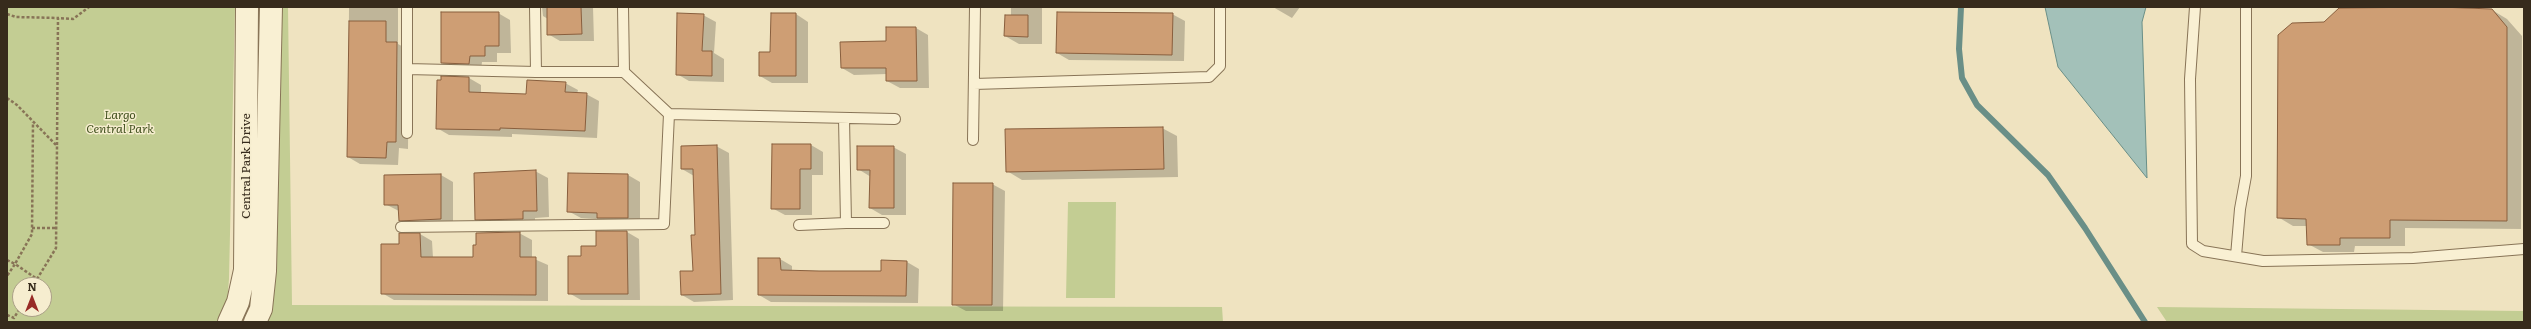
<!DOCTYPE html>
<html>
<head>
<meta charset="utf-8">
<style>
	body { margin:0 }
	#map { position:relative; width:2531px; height:329px; overflow:hidden; background:#efe3c0; font-family:Literata,serif }
	canvas { display:block }
	.frame { position:absolute; inset:0; border:8px solid #372b1c; pointer-events:none }
	.north { position:absolute; left:12px; top:277px; width:40px; height:40px; box-sizing:border-box; background:#f6edcf; border:1px solid #aa9f87; border-radius:50%; rotate:0deg; font-size:11px; font-weight:700; line-height:16px; text-align:center; color:#372b1c }
	.north::after { content:''; display:block; margin:auto; width:14px; height:18px; background:#982b26; clip-path:polygon(50% 0,100% 100%,50% 72%,0 100%) }
</style>
</head>
<body>
<div id="map">
<canvas width="2531" height="329"></canvas>
<div class="frame"></div>
<div class="north">N</div>
</div>
<script>
const ctx = document.querySelector('canvas').getContext('2d');
ctx.lineJoin = 'round';
function fillPath(path, color) {
  ctx.fillStyle = color;
  ctx.fill(path, 'evenodd');
}
function shape(rows) {
  const path = new Path2D();
  for (const r of rows) {
    path.moveTo(r[0], r[1]);
    for (let i = 2; i < r.length; i += 2) path.lineTo(r[i], r[i + 1]);
  }
  return path;
}
function strokePath(path, color, width, dash) {
  ctx.strokeStyle = color;
  ctx.lineWidth = width;
  ctx.lineCap = dash ? 'butt' : 'round';
  ctx.setLineDash(dash || []);
  ctx.stroke(path);
}
function drawText(font, color, halo, rows, align = 'center') {
  ctx.font = font + ' Literata,serif';
  ctx.lineWidth = 3;
  ctx.setLineDash([]);
  ctx.textBaseline = 'middle';
  ctx.strokeStyle = halo;
  ctx.fillStyle = color;
  for (const [text, x, y, turn = 0] of rows) {
    ctx.save();
    ctx.translate(x, y);
    ctx.rotate((+turn || 0) * Math.PI / 180);
    ctx.textAlign = isNaN(turn) ? turn : align;
    if (halo) ctx.strokeText(text, 0, 0);
    ctx.fillText(text, 0, 0);
    ctx.restore();
  }
}
fillPath(shape([
	[7,7,235,7,229,279,227,304,220,322,7,322],
	[20,285,44,285,44,309,20,309],
	[281,7,288,7,292,305,1222,307,1223,322,266,322],
	[1068,202,1116,202,1115,298,1066,298],
	[2157,307,2524,311,2524,322,2167,322]
]), '#c3cd93');
const water = shape([
	[2045,7,2146,7,2142,22,2147,178,2058,67,2045,7]
]);
fillPath(water, '#a3c1b9');
strokePath(water, '#6a8f87', 1);
fillPath(shape([
	[349,7,398,7,398,44,409,50,408,149,399,148,398,165,360,164,348,157],
	[542,7,593,7,594,41,560,41,548,34,548,19,543,16],
	[1011,7,1067,7,1067,8,1042,8,1042,44,1019,44,1005,36,1011,16],
	[1273,7,1300,7,1292,18],
	[2401,7,2492,10,2507,19,2522,36,2521,229,2405,228,2405,246,2355,246,2354,252,2323,252,2308,244,2307,226,2293,226,2278,217,2325,23,2339,9],
	[498,13,510,20,511,53,497,53,497,62,482,62,481,70,454,70,442,63],
	[772,14,796,14,808,22,808,83,772,83,760,76,771,53],
	[1172,14,1185,21,1184,61,1069,60,1057,53],
	[703,15,716,22,714,53,724,59,724,82,689,81,677,74],
	[916,28,928,35,929,88,900,88,887,81,887,74,854,75,842,68],
	[469,78,481,85,481,93,527,95,565,83,578,90,577,94,586,94,599,101,597,138,512,134,512,137,449,135,437,128],
	[1162,128,1177,136,1178,177,1022,180,1007,171],
	[811,145,823,152,823,175,812,175,812,215,785,215,772,208],
	[716,146,729,153,733,300,694,302,682,295,694,272,696,236,694,176,682,169],
	[893,147,906,154,906,215,882,215,870,208,871,177,858,169],
	[535,171,548,178,549,217,535,218,535,226,489,226,476,219],
	[569,174,628,175,640,182,640,224,610,225,600,219,581,218,568,211],
	[441,175,453,182,453,226,412,228,400,221,399,211,385,204],
	[992,184,1005,191,1003,311,966,311,953,304],
	[597,232,627,232,639,239,640,300,581,300,569,293,597,247],
	[519,233,532,240,532,258,548,265,548,301,394,300,382,293,400,245,420,234,432,241,433,258,474,258],
	[780,259,792,266,792,272,882,272,882,261,907,262,919,269,918,303,771,302,759,295]
]), '#0003');
strokePath(shape([
	[1961,7,1959,49,1962,78,1977,105,2048,175,2085,228,2145,322]
]), '#6a8f87', 6);
const building = shape([
	[547,7,581,7,582,34,547,35,547,7],
	[2439,7,2492,9,2507,27,2507,221,2390,220,2390,238,2340,238,2340,245,2307,245,2306,219,2277,218,2278,35,2292,23,2324,22,2339,8,2439,7],
	[441,12,499,12,499,46,485,46,485,56,470,56,469,64,441,63,441,12],
	[1057,12,1173,13,1172,55,1056,53,1057,12],
	[677,13,704,14,702,51,712,51,712,76,676,75,677,13],
	[771,13,796,13,796,76,759,76,759,52,770,52,771,13],
	[1005,15,1028,15,1028,37,1004,36,1005,15],
	[349,21,386,21,386,42,397,42,396,142,387,142,386,158,347,157,349,21],
	[886,27,916,27,917,81,886,81,886,68,841,68,840,42,886,41,886,27],
	[441,76,469,77,469,92,526,94,527,80,566,82,565,92,587,93,585,131,500,128,500,130,436,129,437,80,441,80,441,76],
	[1163,127,1164,169,1006,172,1005,129,1163,127],
	[772,144,811,144,811,169,800,169,800,209,771,209,772,144],
	[717,145,721,294,681,295,680,271,693,271,691,235,695,235,693,169,681,169,681,146,717,145],
	[857,146,894,146,894,208,869,208,870,170,857,170,857,146],
	[536,170,537,211,523,211,523,219,475,220,474,173,536,170],
	[568,173,628,174,628,218,597,218,597,213,567,212,568,173],
	[441,174,441,219,399,221,398,205,384,205,384,175,441,174],
	[953,183,993,183,992,305,952,305,953,183],
	[596,231,627,231,628,294,568,294,568,256,581,256,581,246,596,246,596,231],
	[520,232,520,257,536,257,536,295,381,294,381,244,399,244,399,233,420,233,421,257,473,257,473,245,476,245,476,233,520,232],
	[758,258,780,258,781,270,819,271,881,271,881,260,907,261,906,296,758,295,758,258]
]);
fillPath(building, '#ce9e74');
strokePath(building, '#885e3d', 1);
const service = shape([
	[2195,7,2190,79,2192,244,2203,251,2263,261,2413,258,2524,249],
	[407,69,536,72,535,7],
	[536,72,624,72,623,7],
	[624,72,669,114,895,119],
	[974,84,1209,77,1220,66,1220,7],
	[407,133,407,7],
	[973,140,975,7],
	[846,223,884,223],
	[799,225,846,223,844,118],
	[401,227,664,224,669,114],
	[2236,256,2240,209,2246,176,2246,7]
]);
const tertiary = shape([
	[229,322,238,302,245,270,247,7],
	[255,322,261,309,265,271,271,7]
]);
strokePath(service, '#887457', 12);
strokePath(tertiary, '#887457', 24);
strokePath(shape([
	[7,14,16,17,58,18],
	[7,98,17,105,57,146,56,248,37,279,15,264,7,276],
	[57,145,58,18,73,19,89,7],
	[32,228,56,228],
	[7,260,15,264,32,234,33,122],
	[34,285,37,279],
	[7,315,14,318,20,308]
]), '#887457', 2.5, [3, 2]);
strokePath(service, '#f9f0d3', 10);
strokePath(tertiary, '#f9f0d3', 22);
drawText('italic 12px', '#455422', '#f6edcf', [
	["Largo",120,115],
	["Central Park",120,129]
]);
drawText('12px', '#372b1c', '#f6edcf', [
	["Central Park Drive",246,166,-90]
]);
</script>
</body>
</html>
